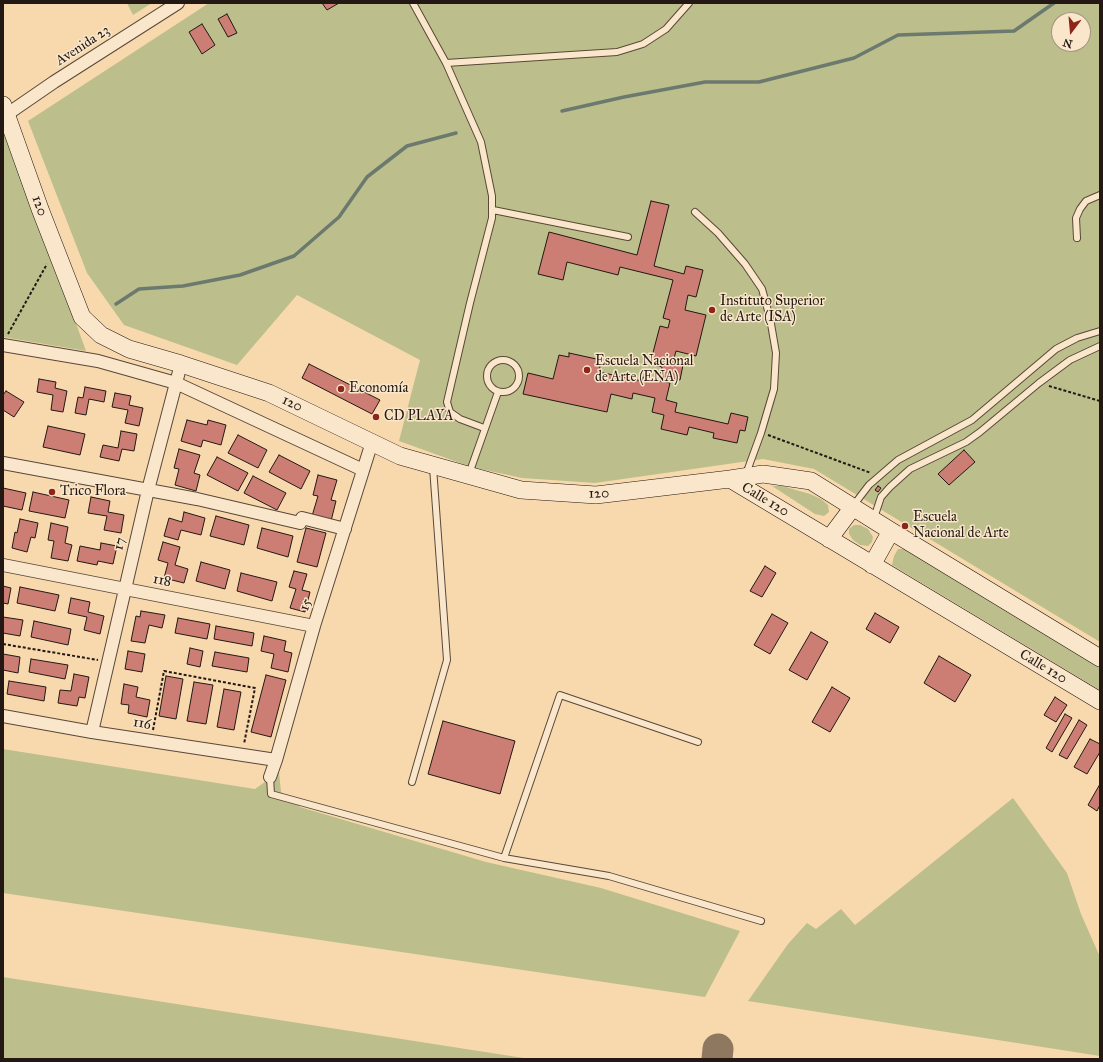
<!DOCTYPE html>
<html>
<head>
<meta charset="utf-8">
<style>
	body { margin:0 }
	#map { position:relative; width:1103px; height:1062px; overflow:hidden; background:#f8d9ad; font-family:"IM FELL Great Primer",serif }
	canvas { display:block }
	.frame { position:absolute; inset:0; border:4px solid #231813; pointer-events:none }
	.north { position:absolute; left:1051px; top:12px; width:40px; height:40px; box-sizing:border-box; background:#fae6ca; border:1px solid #a49481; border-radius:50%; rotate:196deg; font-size:11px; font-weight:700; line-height:16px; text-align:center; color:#231813 }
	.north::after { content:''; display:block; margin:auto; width:14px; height:18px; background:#8f2418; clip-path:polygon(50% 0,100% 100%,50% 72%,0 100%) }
</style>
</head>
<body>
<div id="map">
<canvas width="1103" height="1062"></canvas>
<div class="frame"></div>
<div class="north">N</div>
</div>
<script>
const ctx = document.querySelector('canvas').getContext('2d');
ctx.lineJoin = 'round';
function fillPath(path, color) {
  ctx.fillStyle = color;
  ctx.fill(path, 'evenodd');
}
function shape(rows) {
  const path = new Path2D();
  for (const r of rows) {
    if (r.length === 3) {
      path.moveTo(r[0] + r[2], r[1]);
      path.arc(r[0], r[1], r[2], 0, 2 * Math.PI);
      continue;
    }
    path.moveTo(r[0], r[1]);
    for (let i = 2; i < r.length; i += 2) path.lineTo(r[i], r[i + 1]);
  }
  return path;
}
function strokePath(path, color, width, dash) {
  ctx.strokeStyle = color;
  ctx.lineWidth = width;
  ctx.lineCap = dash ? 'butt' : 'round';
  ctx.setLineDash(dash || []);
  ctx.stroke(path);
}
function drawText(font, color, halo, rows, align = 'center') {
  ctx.font = font + ' "IM FELL Great Primer",serif';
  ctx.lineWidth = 3;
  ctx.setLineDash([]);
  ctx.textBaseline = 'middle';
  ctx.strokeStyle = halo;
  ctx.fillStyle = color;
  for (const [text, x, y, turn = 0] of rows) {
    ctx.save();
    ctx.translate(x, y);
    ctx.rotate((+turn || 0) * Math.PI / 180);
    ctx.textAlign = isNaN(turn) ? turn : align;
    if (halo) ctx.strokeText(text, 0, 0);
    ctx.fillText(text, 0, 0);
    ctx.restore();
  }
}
fillPath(shape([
	[127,3,152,3,133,15],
	[209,3,1100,3,1100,642,814,469,763,459,595,483,522,478,471,467,399,441,420,360,297,295,237,365,124,325,87,273,28,121],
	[1059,20,1083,20,1083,44,1059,44],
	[3,122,86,351,3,337],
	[772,486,782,486,810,494,821,499,828,505,829,512,824,516,815,514],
	[854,525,860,525,868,529,873,537,872,542,868,546,860,545,853,540,849,534,849,529],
	[898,549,909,549,1100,667,1100,690,892,565,894,556],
	[3,749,255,789,279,772,281,792,300,807,486,862,601,888,740,931,705,997,3,893],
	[1013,798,1067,873,1081,914,1100,957,1100,1056,748,1001,788,944,807,923,816,929,841,909,855,925],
	[3,977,530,1059,3,1059]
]), '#bcbf8b');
strokePath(shape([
	[562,111,624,97,705,82,759,82,854,58,898,35,1014,31,1054,3],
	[116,304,139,289,183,286,240,275,294,256,339,217,367,177,407,146,456,133]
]), '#6c796e', 3.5);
strokePath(shape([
	[717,1059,718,1049]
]), '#8e7860', 31);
const building = shape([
	[322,3,339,3,327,10,322,3],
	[227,14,237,33,228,37,218,19,227,14],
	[202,24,215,45,202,54,189,32,202,24],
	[651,201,669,205,654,266,684,274,686,266,703,270,696,297,688,295,685,310,706,315,696,356,676,351,673,362,683,365,680,380,660,376,662,367,650,364,660,326,668,328,670,320,663,318,673,280,620,267,618,275,567,262,563,280,538,274,549,232,637,255,651,201],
	[569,353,601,360,599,372,642,381,643,377,670,383,666,400,677,403,675,412,728,424,731,413,748,417,745,431,740,430,737,443,713,438,714,433,689,427,687,435,661,429,664,415,652,412,655,398,633,393,632,399,611,394,607,412,523,394,528,373,553,379,559,355,569,357,569,353],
	[309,364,380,400,372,414,302,378,309,364],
	[39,379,56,382,55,388,67,391,63,412,51,410,53,395,37,392,39,379],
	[85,387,106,391,104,402,89,399,86,415,75,413,78,397,83,398,85,387],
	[6,391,24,402,14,417,3,410,3,395,6,391],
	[115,393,131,396,129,405,143,408,139,426,125,423,128,410,112,407,115,393],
	[187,420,207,425,208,420,226,425,221,445,203,440,201,447,181,441,187,420],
	[48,426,85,434,80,455,43,447,48,426],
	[121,431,137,434,134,451,122,449,119,461,100,457,103,445,118,448,121,431],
	[238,435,267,450,258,468,228,453,238,435],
	[179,449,200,455,194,473,200,475,196,491,175,485,179,469,174,468,179,449],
	[964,450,975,462,949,485,938,474,964,450],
	[279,455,310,471,301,489,269,472,279,455],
	[217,457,248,473,238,491,207,475,217,457],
	[318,475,337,480,331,500,336,501,331,521,312,516,318,496,313,495,318,475],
	[253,476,286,493,277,510,244,493,253,476],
	[878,486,881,488,878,492,875,490,878,486],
	[3,488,26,493,22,510,3,506,3,488],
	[33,492,69,500,65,518,29,511,33,492],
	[91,497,110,501,108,512,124,515,121,533,104,530,107,516,88,513,91,497],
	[184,512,205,518,201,535,181,530,178,540,164,536,169,518,182,522,184,512],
	[216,516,249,525,244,545,210,536,216,516],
	[20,519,38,523,35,538,31,537,27,552,12,548,15,532,17,533,20,519],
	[51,523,68,527,65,543,72,545,68,561,51,558,54,541,48,540,51,523],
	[262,528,293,536,288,557,257,548,262,528],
	[306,528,326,533,317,567,297,562,306,528],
	[163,542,180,547,175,565,188,569,184,583,164,578,168,563,158,560,163,542],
	[101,543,117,546,113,564,98,561,97,565,77,561,80,546,100,550,101,543],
	[201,562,230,570,225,589,196,581,201,562],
	[765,566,776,573,762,597,750,591,765,566],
	[294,571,307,574,302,590,310,592,305,612,290,608,296,589,289,587,294,571],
	[241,573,277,582,272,601,237,591,241,573],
	[3,586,11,588,8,604,3,603,3,586],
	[20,587,59,595,55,611,17,603,20,587],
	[71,598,90,602,88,612,104,616,100,634,84,630,87,617,68,613,71,598],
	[141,611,165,615,162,628,149,625,145,643,131,641,136,616,140,617,141,611],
	[875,613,899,627,890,643,866,629,875,613],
	[772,614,788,623,770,654,754,645,772,614],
	[3,617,23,620,20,636,3,633,3,617],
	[178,618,210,624,207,639,175,633,178,618],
	[34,621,71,629,68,645,31,637,34,621],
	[216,626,254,633,252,646,214,639,216,626],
	[811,632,828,642,807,680,789,670,811,632],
	[264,636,286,641,284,651,292,653,288,672,271,668,274,654,261,651,264,636],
	[190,648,203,651,200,667,187,664,190,648],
	[128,651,145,654,142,672,125,669,128,651],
	[215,652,249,658,247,672,212,666,215,652],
	[3,654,20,657,18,673,3,670,3,654],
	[939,656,971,675,955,702,924,683,939,656],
	[31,659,68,665,65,679,29,672,31,659],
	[74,674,89,677,85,698,79,697,77,706,58,703,60,690,71,691,74,674],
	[266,675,286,680,271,737,251,732,266,675],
	[166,676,183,679,176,719,159,716,166,676],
	[9,681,46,687,44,701,7,694,9,681],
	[194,682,213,685,206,724,187,721,194,682],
	[124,684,138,687,136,697,150,700,147,717,128,713,129,705,121,704,124,684],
	[832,687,850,698,830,732,812,722,832,687],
	[224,689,241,692,234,730,217,727,224,689],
	[1055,697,1067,705,1056,722,1044,715,1055,697],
	[1065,714,1072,718,1052,752,1046,748,1065,714],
	[1079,720,1087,725,1067,759,1059,755,1079,720],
	[443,721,515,741,500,794,428,774,443,721],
	[1090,739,1100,744,1100,752,1087,774,1074,767,1090,739],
	[1100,784,1100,805,1097,811,1088,805,1100,784]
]);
fillPath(building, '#cc7d74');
strokePath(building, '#231813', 1);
const service = shape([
	[413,3,446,63,481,142,492,196,492,218,470,303,447,402,450,412,460,419,484,428],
	[446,63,617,52,643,44,666,29,689,3],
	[493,210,628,237],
	[695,212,718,233,745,264,762,289,770,318,776,353,774,389,761,433,746,474],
	[1077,238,1076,218,1080,209,1086,201,1100,195],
	[503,376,16],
	[469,474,498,392],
	[853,506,869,485,898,460,972,420,1056,349,1077,338,1100,331],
	[874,518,881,497,890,487,910,469,966,442,980,432,1039,383,1070,360,1100,346],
	[270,777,271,794,504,858,609,876,761,921],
	[412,782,447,660,433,467],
	[504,858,560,695,698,742]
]);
const minor = shape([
	[6,115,54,82,178,3],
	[3,345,98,361,176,383,363,470],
	[3,463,197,499,300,523,302,518,345,529],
	[3,565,314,626],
	[3,716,92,732,276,760],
	[92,732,148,490,181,364],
	[270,777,276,760,314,626,372,442]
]);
const secondary = shape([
	[3,105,40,209,82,317,101,335,129,349,181,364,269,393,400,456,521,490,596,495,730,479,763,474,811,481,891,531,1100,658],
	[730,479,1100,701],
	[829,539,853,507],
	[872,565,891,531]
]);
strokePath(service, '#58483a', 8);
strokePath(minor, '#58483a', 14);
strokePath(secondary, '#231813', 18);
strokePath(shape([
	[8,334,47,264],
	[1049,386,1100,401],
	[768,435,871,473],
	[3,644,98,660],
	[153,730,164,671,255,688,244,744]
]), '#231813', 2, [3, 2]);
strokePath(service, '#fae6ca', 6);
strokePath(minor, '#fae6ca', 12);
strokePath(secondary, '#fae6ca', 17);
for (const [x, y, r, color] of [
	[712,310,4,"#8f2418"],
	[587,370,4,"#8f2418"],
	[341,389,4,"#8f2418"],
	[376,417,4,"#8f2418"],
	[52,492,4,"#8f2418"],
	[905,526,4,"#8f2418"]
]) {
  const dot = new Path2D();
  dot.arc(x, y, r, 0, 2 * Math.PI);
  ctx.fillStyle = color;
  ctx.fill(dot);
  strokePath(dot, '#fae6ca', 1.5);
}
drawText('14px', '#231813', '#fae6ca', [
	["Avenida 23",83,46,-33],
	["120",39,206,70],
	["120",292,404,25],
	["120",599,494,-2],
	["Calle 120",765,500,31],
	["17",120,544,-77],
	["118",162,581,11],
	["15",306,605,-72],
	["Calle 120",1043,667,31],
	["116",142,724,9]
]);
drawText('14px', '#231813', '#fae6ca', [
	["Instituto Superior",720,302],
	["de Arte (ISA)",720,318],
	["Escuela Nacional",595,362],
	["de Arte (ENA)",595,378],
	["Economía",349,389],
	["CD PLAYA",384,417],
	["Trico Flora",60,492],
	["Escuela",913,518],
	["Nacional de Arte",913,534]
], 'left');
</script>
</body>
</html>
